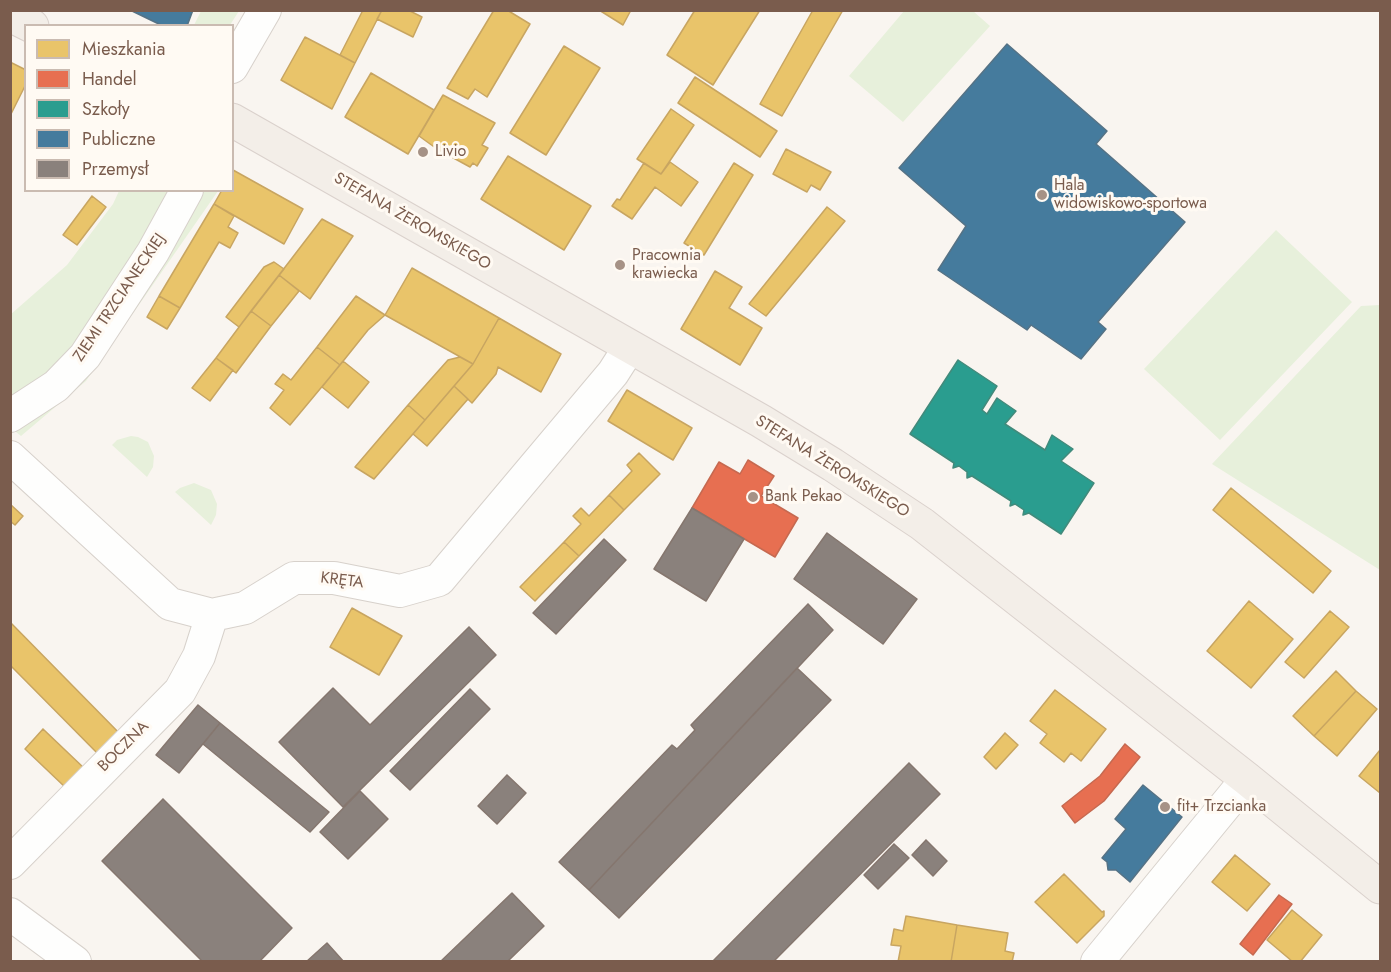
<!DOCTYPE html>
<html>
<head>
<meta charset="utf-8">
<style>
	body { margin:0 }
	#map { position:relative; width:1391px; height:972px; overflow:hidden; background:#f9f5f0; font-family:Jost,sans-serif }
	canvas { display:block }
	.frame { position:absolute; inset:0; border:12px solid #7a5c4d; pointer-events:none }
	.legend { position:absolute; left:24px; top:24px; width:210px; height:168px; box-sizing:border-box; background:#fffaf3; border:2px solid #cabbb1; margin:0; padding:8px 10px; list-style:none; font-size:18px; color:#7a5c4d }
	.legend li { display:flex; align-items:center; gap:12px; height:30px }
	.legend b { width:30px; border:2px solid #cabbb1 }
</style>
</head>
<body>
<div id="map">
<canvas width="1391" height="972"></canvas>
<div class="frame"></div>
<ul class="legend">
<li><b style="height:16px;background:#e9c46a"></b>Mieszkania</li>
<li><b style="height:16px;background:#e76f51"></b>Handel</li>
<li><b style="height:16px;background:#2a9d8f"></b>Szkoły</li>
<li><b style="height:16px;background:#457b9d"></b>Publiczne</li>
<li><b style="height:16px;background:#8a817c"></b>Przemysł</li>
</ul>
</div>
<script>
const ctx = document.querySelector('canvas').getContext('2d');
ctx.lineJoin = 'round';
function fillPath(path, color) {
  ctx.fillStyle = color;
  ctx.fill(path, 'evenodd');
}
function shape(rows) {
  const path = new Path2D();
  for (const r of rows) {
    path.moveTo(r[0], r[1]);
    for (let i = 2; i < r.length; i += 2) path.lineTo(r[i], r[i + 1]);
  }
  return path;
}
function strokePath(path, color, width, dash) {
  ctx.strokeStyle = color;
  ctx.lineWidth = width;
  ctx.lineCap = dash ? 'butt' : 'round';
  ctx.setLineDash(dash || []);
  ctx.stroke(path);
}
function drawText(font, color, halo, rows, align = 'center') {
  ctx.font = font + ' Jost,sans-serif';
  ctx.lineWidth = 6;
  ctx.setLineDash([]);
  ctx.textBaseline = 'middle';
  ctx.strokeStyle = halo;
  ctx.fillStyle = color;
  for (const [text, x, y, turn = 0] of rows) {
    ctx.save();
    ctx.translate(x, y);
    ctx.rotate((+turn || 0) * Math.PI / 180);
    ctx.textAlign = isNaN(turn) ? turn : align;
    if (halo) ctx.strokeText(text, 0, 0);
    ctx.fillText(text, 0, 0);
    ctx.restore();
  }
}
fillPath(shape([
	[201,11,201,10,239,11,230,25,194,25],
	[904,11,973,11,990,26,903,122,849,76],
	[119,191,218,191,86,381,21,436,11,428,10,315,67,265,113,204],
	[1276,230,1352,302,1220,440,1144,369],
	[1380,305,1380,570,1212,464,1361,306],
	[131,436,138,437,148,442,154,456,153,467,147,477,112,445,117,440],
	[194,483,211,490,217,504,216,515,211,525,175,492,180,488]
]), '#e7f0db');
const homes = shape([
	[363,10,382,10,355,63,340,55,363,10],
	[382,10,408,10,422,17,413,37,377,19,382,10],
	[494,10,507,10,530,24,487,97,475,89,468,99,447,88,494,10],
	[599,10,631,10,623,25,599,10],
	[695,10,760,10,713,85,667,55,695,10],
	[813,10,843,10,782,116,760,104,813,10],
	[305,37,355,63,332,109,281,80,305,37],
	[564,46,600,68,546,155,510,133,564,46],
	[10,62,26,70,26,84,10,116,10,62],
	[371,73,434,110,408,154,345,117,371,73],
	[695,77,777,131,760,157,678,103,695,77],
	[443,95,495,123,482,145,488,148,477,166,473,163,470,167,437,149,419,136,443,95],
	[671,109,694,125,661,174,637,159,671,109],
	[786,149,831,172,820,190,811,185,807,192,773,174,786,149],
	[508,156,591,206,564,250,481,199,508,156],
	[670,162,698,182,681,206,655,187,632,219,612,206,617,199,620,200,644,163,661,174,670,162],
	[734,163,753,175,704,255,684,243,734,163],
	[233,170,303,209,284,244,214,204,222,190,232,190,233,170],
	[92,196,106,207,77,245,63,235,92,196],
	[214,204,234,216,228,227,238,233,230,248,219,242,180,308,159,296,214,204],
	[827,207,845,221,766,316,749,304,827,207],
	[322,219,353,236,310,299,279,275,322,219],
	[274,262,284,269,239,327,226,317,264,267,274,262],
	[412,268,499,318,473,364,385,315,412,268],
	[715,271,742,287,729,308,762,328,740,365,681,329,715,271],
	[279,275,299,291,271,326,251,311,279,275],
	[159,296,180,308,167,329,147,317,159,296],
	[356,296,385,315,368,330,340,365,317,347,356,296],
	[251,311,271,326,236,373,216,358,251,311],
	[499,318,561,354,541,392,498,367,496,374,472,403,454,386,473,364,499,318],
	[317,347,340,365,290,425,270,408,284,390,275,384,283,374,291,380,317,347],
	[460,357,473,364,425,420,408,405,448,360,460,357],
	[216,358,233,370,210,401,192,388,216,358],
	[343,361,369,382,348,408,322,387,343,361],
	[454,386,468,399,427,446,413,434,454,386],
	[627,390,692,428,673,460,608,421,627,390],
	[408,405,425,420,374,479,355,467,408,405],
	[639,453,660,474,624,510,609,495,632,471,627,465,639,453],
	[1231,488,1331,571,1313,593,1213,510,1231,488],
	[609,495,624,510,579,556,564,542,581,524,573,516,581,508,589,516,609,495],
	[10,504,23,516,15,525,10,521,10,504],
	[564,542,579,556,535,601,520,587,564,542],
	[1249,601,1293,639,1251,688,1207,651,1249,601],
	[352,608,402,636,379,675,330,647,352,608],
	[1330,611,1349,627,1304,678,1285,662,1330,611],
	[10,622,126,740,105,761,10,665,10,622],
	[1336,671,1356,691,1314,736,1293,716,1336,671],
	[1055,690,1106,729,1081,761,1071,753,1064,762,1040,743,1047,734,1030,721,1055,690],
	[1356,691,1377,709,1337,756,1314,736,1356,691],
	[43,729,85,769,66,788,25,749,43,729],
	[1005,733,1018,745,996,769,984,757,1005,733],
	[1380,750,1380,793,1359,776,1380,750],
	[1235,855,1270,884,1247,911,1212,882,1235,855],
	[1064,874,1102,912,1104,911,1104,916,1077,943,1035,902,1064,874],
	[1292,910,1322,935,1300,962,1293,962,1267,940,1292,910],
	[906,916,957,925,951,962,898,962,901,946,891,945,894,929,903,931,906,916],
	[957,925,1008,933,1005,951,1014,953,1012,962,951,962,957,925]
]);
fillPath(homes, '#e9c46a');
strokePath(homes, '#c8a561', 1.5);
const shops = shape([
	[748,460,774,476,761,496,798,518,775,557,692,508,719,462,740,474,748,460],
	[1125,744,1140,757,1104,801,1075,823,1062,806,1100,776,1125,744],
	[1279,895,1292,904,1253,955,1240,944,1279,895]
]);
fillPath(shops, '#e76f51');
strokePath(shops, '#c66950', 1.5);
const schools = shape([
	[958,360,997,386,982,410,987,414,997,398,1016,411,1005,424,1045,450,1052,435,1073,449,1061,461,1094,483,1061,534,1029,513,1023,515,1024,510,1015,504,1010,506,1011,501,972,476,967,478,967,472,959,466,953,468,954,463,910,434,958,360]
]);
fillPath(schools, '#2a9d8f');
strokePath(schools, '#428a7b', 1.5);
const public = shape([
	[130,10,193,10,187,26,163,26,130,10],
	[1007,44,1107,131,1096,144,1185,222,1098,322,1106,329,1081,359,1031,325,1027,330,938,270,966,226,899,168,1007,44],
	[1143,785,1182,817,1130,882,1116,870,1108,870,1107,862,1102,858,1126,829,1115,819,1143,785]
]);
fillPath(public, '#457b9d');
strokePath(public, '#557285', 1.5);
const industry = shape([
	[692,508,744,539,706,601,654,569,692,508],
	[827,533,917,599,883,644,794,579,827,533],
	[604,539,626,560,556,634,533,613,604,539],
	[808,604,833,630,589,890,559,862,672,745,677,749,695,730,691,725,808,604],
	[469,627,496,655,343,807,279,742,333,688,370,725,469,627],
	[797,668,831,700,619,918,589,890,797,668],
	[470,689,490,709,410,790,390,771,470,689],
	[198,705,220,723,179,773,156,755,198,705],
	[220,723,329,812,310,832,203,744,220,723],
	[909,763,940,794,773,962,713,961,909,763],
	[507,775,526,793,497,824,478,806,507,775],
	[360,791,388,819,348,859,320,832,360,791],
	[163,799,292,928,259,962,203,962,102,861,163,799],
	[926,840,947,861,933,876,912,855,926,840],
	[894,844,909,858,878,889,864,875,894,844],
	[512,893,544,926,507,962,440,962,512,893],
	[327,943,344,962,306,962,327,943]
]);
fillPath(industry, '#8a817c');
strokePath(industry, '#85766e', 1.5);
const minor = shape([
	[232,67,265,10],
	[10,416,56,386,85,356,153,252,187,190],
	[10,457,170,604,212,615,245,608,294,578,334,578,400,591,439,580,613,373,629,348],
	[10,863,180,691,199,656,212,615],
	[10,914,75,962],
	[1097,962,1247,779]
]);
const major = shape([
	[10,15,32,26],
	[232,120,761,421,833,465,922,524,1247,779,1380,887]
]);
strokePath(minor, '#d7d1cb', 34);
strokePath(major, '#dad1cc', 35);
strokePath(minor, '#fefefd', 32);
strokePath(major, '#f3eee8', 33);
for (const [x, y, r, color] of [
	[423,152,6,"#a69286"],
	[1042,195,6,"#a69286"],
	[620,265,6,"#a69286"],
	[753,497,6,"#a69286"],
	[1165,807,6,"#a69286"]
]) {
  const dot = new Path2D();
  dot.arc(x, y, r, 0, 2 * Math.PI);
  ctx.fillStyle = color;
  ctx.fill(dot);
  strokePath(dot, '#fffaf3', 2);
}
drawText('16px', '#7a5c4d', '#fffaf3', [
	["Livio",435,152],
	["Hala",1054,186],
	["widowiskowo-sportowa",1054,204],
	["Pracownia",632,256],
	["krawiecka",632,274],
	["Bank Pekao",765,497],
	["fit+ Trzcianka",1177,807]
], 'left');
drawText('16px', '#7a5c4d', '#fffaf3', [
	["STEFANA ŻEROMSKIEGO",412,222,30],
	["ZIEMI TRZCIANECKIEJ",120,298,-56],
	["STEFANA ŻEROMSKIEGO",832,467,32],
	["KRĘTA",342,581,7],
	["BOCZNA",124,747,-45]
]);
</script>
</body>
</html>
